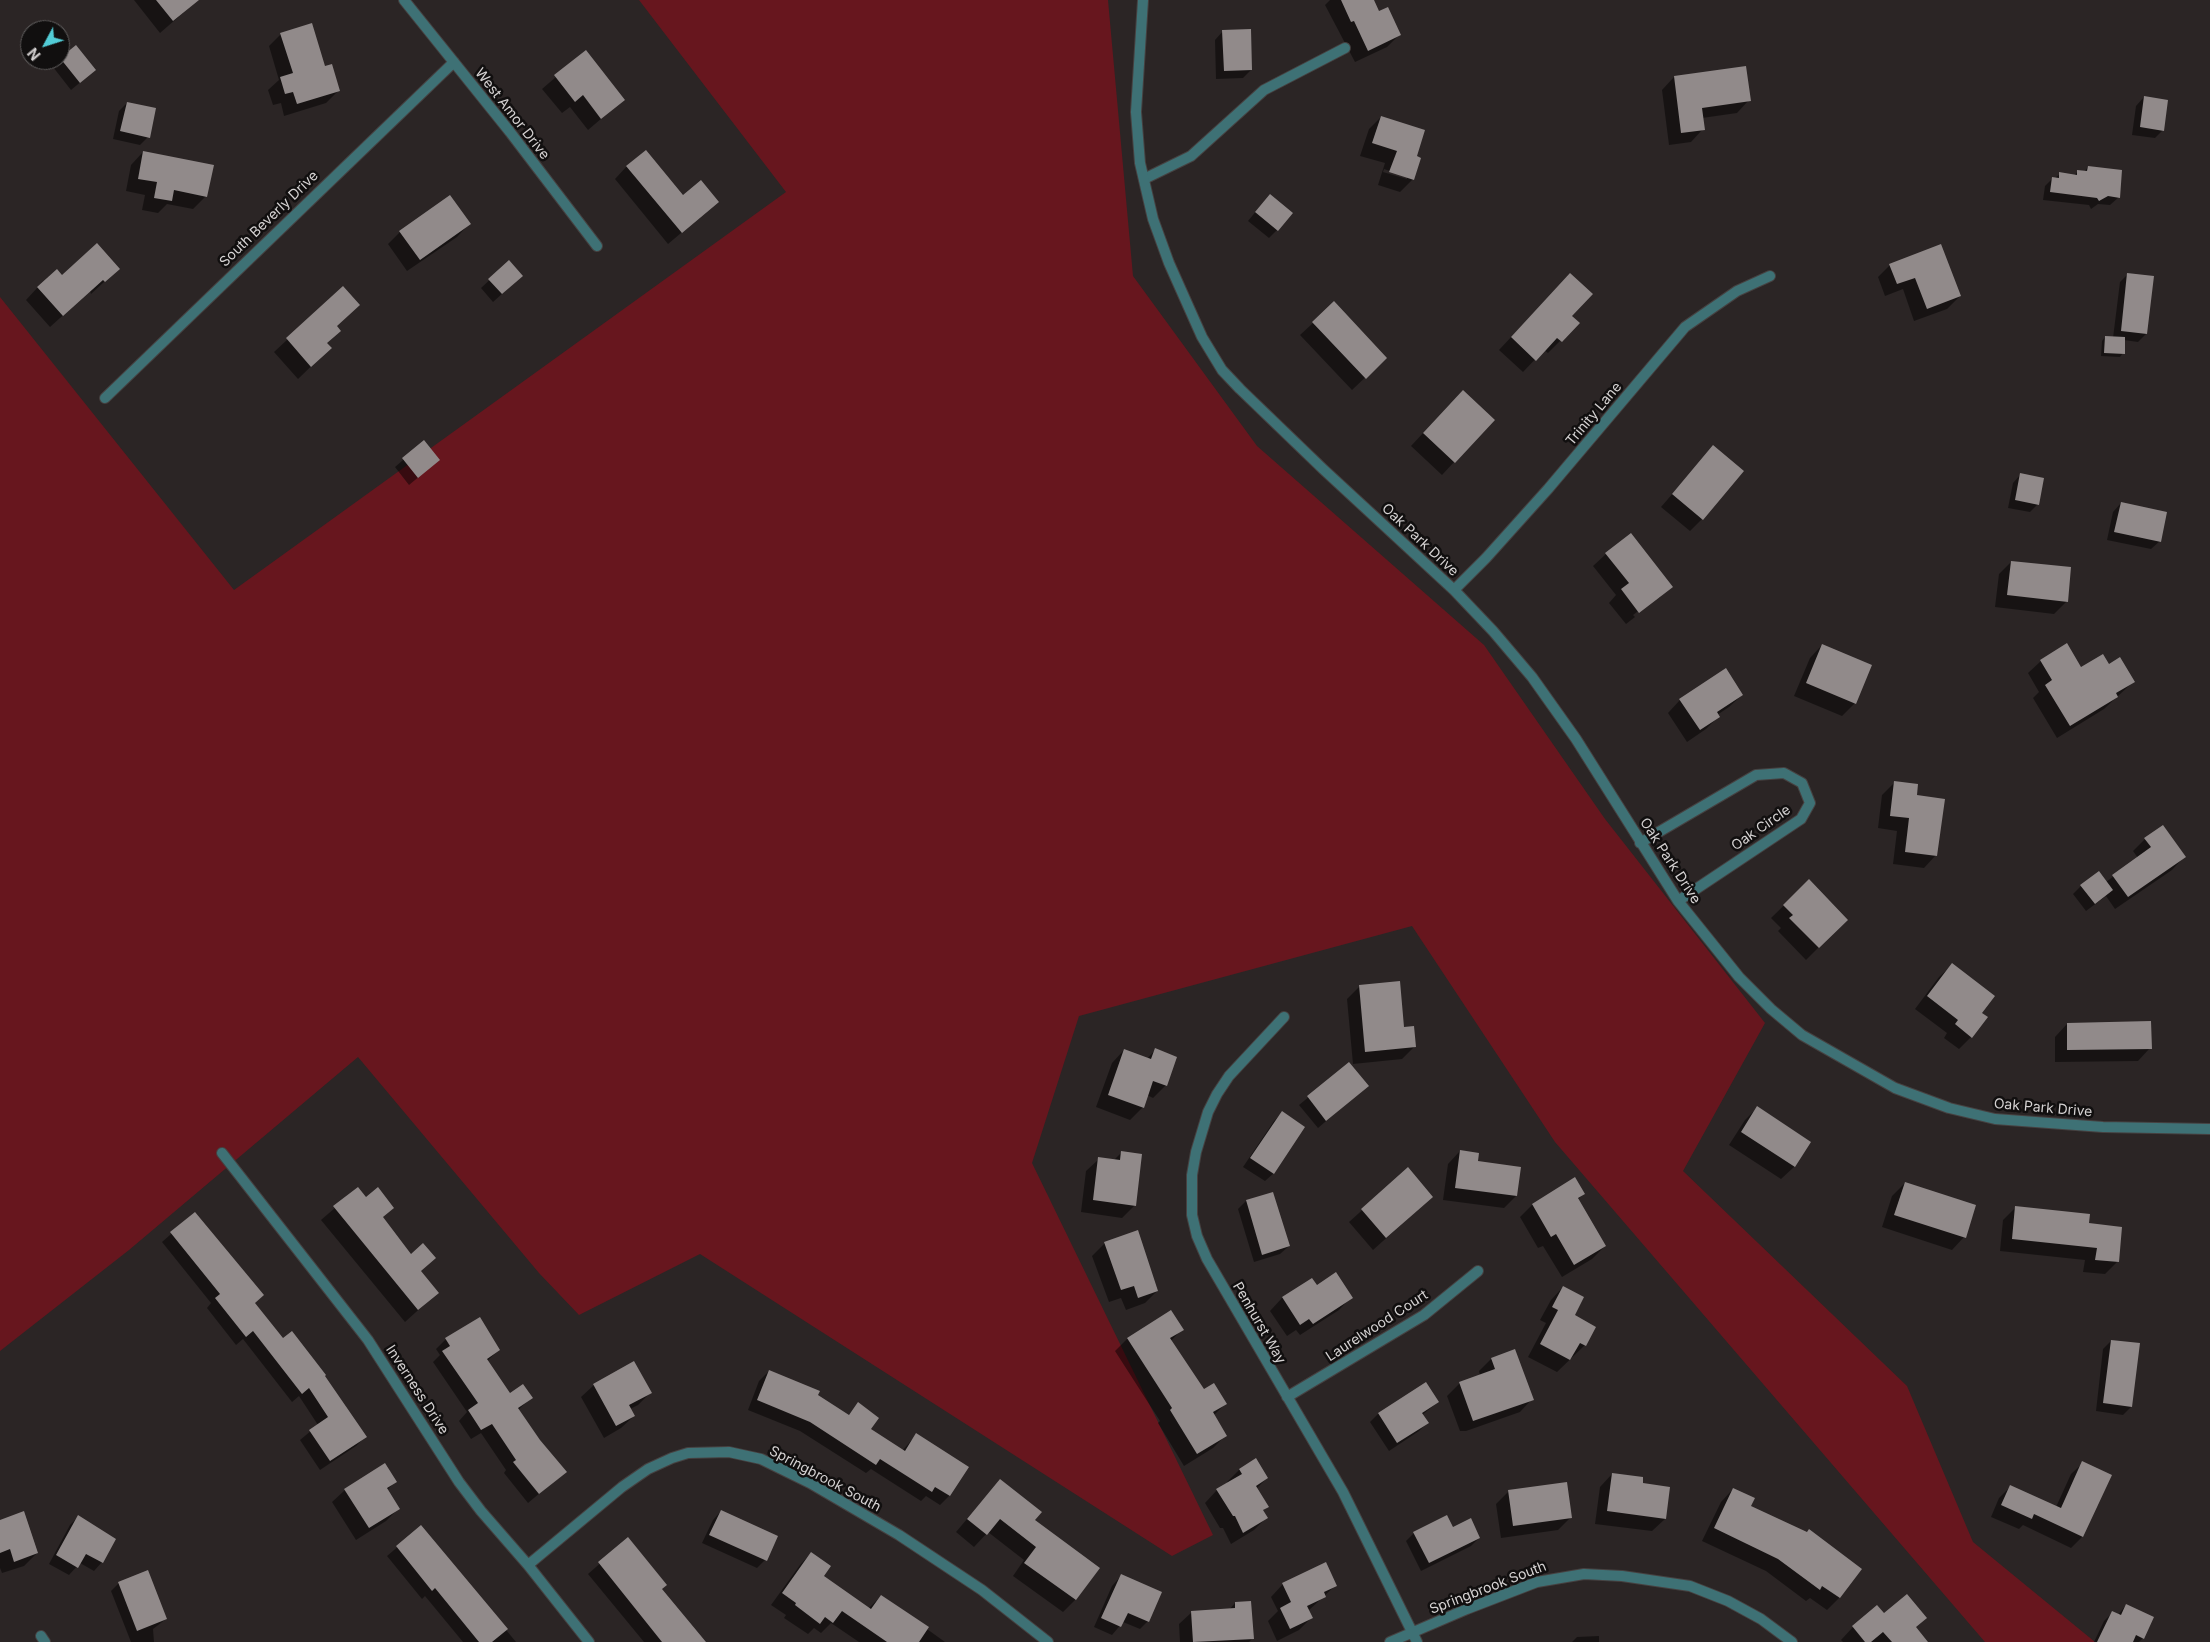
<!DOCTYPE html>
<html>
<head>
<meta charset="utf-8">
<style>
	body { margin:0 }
	#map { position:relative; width:2210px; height:1642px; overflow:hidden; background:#2b2525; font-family:Inter,sans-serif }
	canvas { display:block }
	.north { position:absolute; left:20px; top:20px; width:50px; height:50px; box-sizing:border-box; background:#110f0f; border:1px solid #5f5d5d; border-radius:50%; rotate:230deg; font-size:14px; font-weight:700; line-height:20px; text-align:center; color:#d5d2d2 }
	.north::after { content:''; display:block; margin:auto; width:18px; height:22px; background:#52ccd6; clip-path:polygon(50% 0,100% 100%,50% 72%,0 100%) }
</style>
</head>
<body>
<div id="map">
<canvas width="2210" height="1642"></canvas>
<div class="north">N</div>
</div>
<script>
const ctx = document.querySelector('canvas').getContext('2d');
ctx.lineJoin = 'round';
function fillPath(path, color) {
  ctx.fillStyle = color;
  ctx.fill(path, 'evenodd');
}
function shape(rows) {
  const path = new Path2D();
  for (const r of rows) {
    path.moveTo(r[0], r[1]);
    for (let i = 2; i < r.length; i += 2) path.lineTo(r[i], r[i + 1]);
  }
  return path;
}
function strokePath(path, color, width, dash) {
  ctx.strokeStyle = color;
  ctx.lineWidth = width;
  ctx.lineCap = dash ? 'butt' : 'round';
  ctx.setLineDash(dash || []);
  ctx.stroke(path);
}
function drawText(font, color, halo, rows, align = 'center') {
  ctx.font = font + ' Inter,sans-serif';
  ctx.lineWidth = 5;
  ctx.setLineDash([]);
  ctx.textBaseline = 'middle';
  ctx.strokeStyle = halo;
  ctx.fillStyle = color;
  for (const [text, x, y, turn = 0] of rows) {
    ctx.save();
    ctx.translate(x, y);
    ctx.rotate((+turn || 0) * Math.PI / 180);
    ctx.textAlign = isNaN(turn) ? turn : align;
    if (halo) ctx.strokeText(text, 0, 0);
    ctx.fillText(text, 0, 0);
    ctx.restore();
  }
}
fillPath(shape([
	[639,0,1108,0,1133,276,1257,446,1484,645,1605,819,1765,1023,1683,1171,1907,1386,1973,1542,2095,1642,1985,1642,1555,1142,1412,926,1079,1016,1032,1163,1213,1535,1172,1556,700,1254,579,1315,539,1273,358,1057,129,1250,0,1351,0,297,234,590,786,192]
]), '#67161e');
fillPath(shape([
	[134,0,198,0,160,33],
	[1330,0,1373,0,1379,13,1399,35,1387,47,1355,62,1325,5],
	[1223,31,1251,70,1243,78,1216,79,1215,40],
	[281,34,324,67,338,91,326,103,284,116,281,103,273,105,268,90,279,80,269,46],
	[585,52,623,100,588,130,570,107,562,113,542,89],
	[61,59,95,70,71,90,53,67],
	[1674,77,1749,100,1737,113,1702,118,1703,129,1691,142,1669,145,1662,90],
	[2144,97,2163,130,2155,138,2132,135,2136,106],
	[127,103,148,137,140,145,113,139,119,111],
	[1381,117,1415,157,1413,179,1400,192,1378,185,1385,163,1360,156,1369,129],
	[1384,169,1407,177,1407,179,1383,172],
	[143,152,206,196,193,209,167,204,158,213,142,210,145,195,126,191,131,165],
	[627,166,683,197,718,202,668,244,615,179],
	[2088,167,2119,197,2110,205,2098,204,2091,209,2089,205,2043,200,2045,186,2053,178,2055,178,2060,174,2074,176,2078,171,2084,172],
	[1262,204,1277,230,1269,238,1248,221],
	[469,224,457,237,407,271,388,244,400,232],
	[96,245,105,281,91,294,90,291,50,327,26,300,38,287,62,276],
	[509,262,513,284,493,302,481,288],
	[1890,265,1960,296,1947,309,1914,321,1903,289,1885,296,1878,277],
	[2128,274,2146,334,2138,342,2124,340,2123,353,2120,357,2101,356,2102,341,2105,337,2113,338,2120,282],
	[1558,287,1570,316,1578,323,1548,353,1544,350,1523,372,1499,350],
	[343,288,336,326,326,343,330,348,298,379,274,352],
	[1313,323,1373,370,1352,390,1300,335],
	[1450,404,1493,420,1442,475,1411,446],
	[424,442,439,460,409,485,395,467],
	[1713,447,1702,519,1690,531,1661,507],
	[2021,474,2038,504,2030,512,2008,508,2013,483],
	[2121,503,2160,541,2151,549,2107,540,2113,512],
	[1606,554,1671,586,1659,598,1659,595,1633,615,1635,617,1626,624,1609,603,1616,595,1593,566],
	[2011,562,2067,601,2054,614,1995,607,1999,574],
	[1822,645,1855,703,1842,716,1794,696,1810,658],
	[2041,661,2081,669,2108,666,2133,682,2104,709,2057,738,2033,698,2039,692,2028,673],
	[1742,695,1729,707,1717,715,1718,717,1706,729,1687,742,1668,713,1680,700],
	[1895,782,1915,796,1936,855,1924,868,1893,864,1897,831,1878,828,1882,795],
	[2145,839,2184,857,2172,870,2115,909,2106,896,2086,911,2073,894,2081,886,2106,882,2138,858,2133,851],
	[1809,881,1846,920,1806,960,1778,931,1781,928,1771,918],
	[1952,965,1980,1013,1971,1037,1959,1049,1944,1038,1947,1033,1915,1009,1939,977],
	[1360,986,1403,1028,1414,1047,1402,1059,1353,1064,1347,999],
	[2067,1024,2150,1048,2138,1061,2055,1062,2055,1037],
	[1124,1050,1147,1059,1155,1050,1166,1085,1153,1098,1147,1095,1143,1107,1130,1120,1096,1107,1112,1063],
	[1349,1064,1367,1086,1318,1128,1299,1105],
	[1757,1108,1810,1142,1794,1167,1781,1179,1729,1145,1745,1120],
	[1282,1113,1274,1173,1265,1181,1243,1167,1274,1121],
	[1460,1151,1477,1162,1516,1196,1504,1208,1443,1200,1448,1164],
	[1121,1153,1135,1205,1122,1218,1081,1212,1086,1171,1099,1159,1113,1161],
	[1408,1169,1432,1197,1373,1250,1349,1222],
	[1905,1183,1964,1237,1952,1250,1882,1227,1892,1196],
	[358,1188,366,1198,393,1208,382,1218,411,1255,434,1258,420,1272,437,1293,405,1322,321,1220],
	[1272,1193,1289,1246,1280,1254,1254,1262,1238,1209,1246,1201],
	[1584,1194,1577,1200,1605,1246,1592,1259,1562,1277,1543,1246,1538,1248,1520,1217,1532,1205],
	[2016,1207,2087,1224,2117,1262,2105,1274,2083,1272,2085,1260,2000,1251,2003,1220],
	[195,1213,254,1304,283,1340,324,1376,365,1437,356,1446,320,1470,300,1440,318,1425,299,1396,292,1402,243,1339,236,1345,207,1308,211,1303,162,1242],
	[1105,1243,1157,1291,1145,1303,1126,1310,1121,1298,1109,1302,1092,1256],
	[1312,1279,1316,1286,1351,1297,1339,1310,1300,1335,1296,1330,1287,1336,1270,1311,1282,1298],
	[1563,1287,1585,1345,1557,1372,1528,1357,1546,1323,1540,1320,1551,1300],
	[1170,1311,1182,1329,1171,1341,1203,1391,1225,1404,1214,1415,1226,1435,1213,1448,1184,1466,1158,1423,1160,1421,1115,1351,1127,1339],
	[479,1318,499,1350,487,1361,510,1395,531,1398,518,1410,539,1441,565,1472,528,1503,504,1473,506,1470,481,1433,471,1439,459,1421,467,1412,433,1362,440,1355,436,1349,446,1339],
	[2111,1341,2131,1407,2123,1415,2096,1411,2103,1349],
	[1491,1359,1532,1399,1520,1412,1466,1431,1460,1431,1447,1396,1460,1383,1480,1376,1479,1371],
	[769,1371,817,1395,848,1416,859,1404,869,1430,902,1451,917,1434,967,1467,949,1496,940,1505,926,1496,921,1501,871,1469,866,1473,800,1431,748,1410,759,1381],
	[1426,1384,1438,1402,1422,1415,1427,1423,1419,1431,1389,1451,1370,1422,1378,1414],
	[594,1385,650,1393,638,1405,630,1409,634,1416,621,1428,604,1438,581,1397],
	[1256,1460,1267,1478,1256,1489,1267,1507,1262,1511,1266,1518,1254,1530,1231,1544,1223,1528,1220,1528,1205,1503,1217,1490,1228,1484,1227,1482,1239,1470],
	[2083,1463,2082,1537,2071,1548,2023,1525,2019,1529,1991,1517,1999,1498,2010,1487,2056,1507,2071,1474],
	[1612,1474,1641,1484,1665,1519,1652,1531,1595,1524,1600,1487],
	[1000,1480,1033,1520,1098,1568,1075,1600,1063,1612,1013,1576,1024,1560,988,1532,974,1547,956,1532],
	[395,1482,387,1490,398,1509,386,1521,356,1540,332,1502,345,1490],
	[1733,1489,1750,1506,1860,1569,1839,1598,1827,1610,1810,1598,1806,1601,1766,1571,1702,1541,1721,1502],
	[1509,1491,1570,1518,1558,1530,1501,1538,1496,1504],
	[721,1511,765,1560,757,1568,702,1543,713,1520],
	[78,1517,102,1562,94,1571,80,1563,69,1575,49,1564,70,1525],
	[0,1521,37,1553,24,1566,2,1573,0,1568],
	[421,1527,516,1642,463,1642,425,1596,422,1599,387,1556],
	[1452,1528,1479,1538,1471,1546,1421,1571,1406,1541,1414,1533],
	[628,1539,661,1590,704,1642,644,1642,588,1574],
	[811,1553,822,1576,868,1609,881,1596,945,1642,859,1642,831,1623,821,1633,814,1628,808,1634,784,1618,786,1615,771,1605,800,1565],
	[1120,1577,1148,1621,1140,1629,1123,1622,1112,1635,1094,1627,1112,1586],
	[119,1583,166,1619,153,1629,154,1642,131,1642,111,1591],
	[1283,1584,1336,1585,1308,1611,1311,1618,1299,1630,1277,1641,1268,1621,1278,1611,1271,1597],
	[1235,1603,1253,1638,1249,1642,1180,1642,1179,1624,1192,1612,1229,1610],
	[2126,1605,2143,1638,2139,1642,2094,1642,2104,1621,2112,1613,2118,1615],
	[1884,1615,1919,1642,1843,1642,1841,1640,1853,1627],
	[1599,1636,1599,1642,1572,1642,1577,1637]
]), '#0007');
fillPath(shape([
	[156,0,199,0,173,21],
	[1341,0,1374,0,1379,11,1388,7,1401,35,1368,51,1354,21,1351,22],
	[312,23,325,66,332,64,340,91,297,104,293,92,285,94,280,77,293,73,280,33],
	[1251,29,1252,70,1224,71,1222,30],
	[76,45,96,70,80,83,60,58],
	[586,50,625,100,601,119,583,95,575,102,554,75],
	[1746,66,1751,101,1702,108,1705,130,1681,133,1674,76],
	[2144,96,2168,100,2164,131,2140,127],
	[127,102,156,108,150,138,120,131],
	[1381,116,1425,130,1417,156,1421,158,1414,180,1389,172,1397,151,1372,143],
	[646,150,683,195,701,180,719,202,682,233,626,166],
	[143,151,214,165,207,197,174,190,172,201,154,198,157,182,138,179],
	[2088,166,2122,170,2120,198,2108,196,2099,201,2097,198,2050,192,2052,177,2059,178,2059,172,2077,175,2077,170,2087,171],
	[1270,194,1293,213,1278,231,1255,212],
	[450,195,471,224,420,260,399,231],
	[97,243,120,269,105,282,103,280,63,316,37,287,57,269,62,275],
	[1941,244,1961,296,1927,309,1915,278,1897,284,1889,264],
	[509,260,523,276,502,294,488,279],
	[1570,273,1593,294,1572,316,1580,323,1562,342,1557,338,1536,361,1511,337],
	[2127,273,2154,276,2147,334,2121,331],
	[343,286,360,305,337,326,341,331,327,343,332,348,311,367,286,338],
	[1334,301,1387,358,1366,379,1312,322],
	[2105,336,2125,337,2125,354,2104,353],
	[1463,390,1495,420,1455,463,1423,433],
	[424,440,440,460,418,478,402,458],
	[1713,445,1744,471,1703,520,1672,494],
	[2020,473,2044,478,2039,505,2015,500],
	[2121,502,2167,512,2161,542,2114,532],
	[1631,533,1673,587,1639,613,1621,589,1629,583,1605,553],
	[2011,561,2071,567,2068,602,2007,595],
	[2067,643,2081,667,2103,654,2109,664,2120,657,2135,682,2116,693,2118,697,2070,726,2045,685,2052,680,2040,660],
	[1822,644,1872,665,1856,704,1806,683],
	[1726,668,1743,695,1717,712,1720,717,1700,730,1679,699],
	[1894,781,1918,784,1917,795,1945,799,1937,856,1905,852,1909,818,1890,816],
	[2163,825,2186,857,2128,897,2112,875,2151,847,2144,838],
	[2099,871,2113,890,2095,904,2080,885],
	[1809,879,1848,920,1819,948,1789,918,1793,915,1783,905],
	[1952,963,1995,996,1982,1013,1988,1017,1972,1038,1955,1024,1958,1020,1927,996],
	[1400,981,1404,1027,1414,1026,1416,1047,1365,1052,1359,985],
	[2151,1021,2152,1049,2067,1050,2067,1023],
	[1155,1048,1177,1057,1167,1086,1153,1081,1144,1108,1108,1095,1124,1049,1151,1059],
	[1349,1062,1369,1086,1326,1121,1307,1096],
	[1757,1106,1811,1142,1795,1167,1741,1132],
	[1282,1111,1305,1127,1274,1174,1250,1158],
	[1460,1150,1479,1153,1478,1161,1521,1167,1517,1196,1455,1188],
	[1121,1151,1142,1154,1136,1206,1093,1200,1098,1157,1120,1160],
	[1408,1167,1433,1197,1386,1238,1361,1209],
	[1575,1177,1585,1194,1578,1198,1606,1246,1574,1265,1556,1234,1551,1237,1532,1204],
	[1905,1182,1976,1205,1966,1238,1894,1215],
	[358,1187,366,1197,378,1187,394,1208,383,1217,411,1254,423,1243,436,1258,421,1271,439,1293,418,1310,333,1206],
	[1273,1192,1290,1246,1262,1255,1246,1200],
	[2015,1206,2090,1214,2089,1223,2122,1227,2119,1262,2095,1260,2097,1248,2012,1239],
	[195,1212,264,1295,255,1303,283,1338,292,1331,326,1375,325,1376,367,1437,330,1461,309,1430,328,1417,309,1388,302,1394,253,1331,246,1337,215,1298,220,1294,170,1232],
	[1138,1230,1158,1291,1138,1298,1134,1286,1121,1290,1104,1242],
	[1336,1272,1353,1298,1313,1324,1309,1319,1300,1325,1282,1297,1312,1278,1317,1285],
	[1563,1286,1584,1297,1575,1315,1596,1327,1586,1346,1580,1343,1570,1360,1540,1344,1558,1310,1552,1307],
	[1171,1310,1184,1330,1170,1338,1204,1389,1214,1383,1227,1404,1213,1412,1227,1436,1197,1454,1170,1410,1172,1408,1127,1338],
	[480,1317,500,1350,487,1359,510,1393,523,1384,533,1398,518,1408,540,1440,567,1472,539,1494,513,1462,516,1460,492,1424,481,1430,468,1410,478,1403,442,1351,450,1346,445,1338],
	[2111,1340,2140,1343,2132,1407,2103,1403],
	[1515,1349,1534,1400,1473,1421,1459,1382,1495,1369,1491,1358],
	[634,1361,652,1393,629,1405,635,1416,616,1426,593,1384],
	[769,1370,820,1391,818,1395,849,1415,858,1402,879,1418,871,1429,905,1451,916,1433,969,1467,950,1496,935,1487,932,1492,880,1459,876,1465,810,1422,757,1400],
	[1426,1382,1439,1402,1422,1413,1429,1423,1397,1443,1378,1413],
	[1256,1458,1268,1478,1256,1486,1269,1507,1263,1510,1268,1518,1243,1533,1235,1516,1233,1516,1216,1489,1242,1474,1239,1469],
	[2082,1461,2112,1475,2083,1537,2034,1514,2032,1519,2001,1505,2010,1485,2061,1508],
	[385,1463,397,1482,387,1488,400,1509,369,1528,344,1489],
	[1612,1473,1643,1477,1643,1483,1670,1487,1666,1519,1607,1511],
	[1000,1479,1042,1512,1035,1520,1100,1568,1076,1600,1024,1563,1036,1547,1000,1519,987,1535,967,1519],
	[1567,1482,1572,1518,1513,1526,1508,1490],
	[1733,1488,1755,1498,1751,1506,1807,1532,1809,1529,1862,1569,1840,1598,1822,1586,1820,1590,1778,1559,1714,1528],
	[721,1510,778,1536,767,1561,709,1535],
	[24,1511,38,1553,14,1562,10,1549,0,1553,0,1520],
	[78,1515,116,1539,103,1563,86,1554,78,1568,56,1555],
	[1447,1515,1453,1527,1471,1518,1480,1538,1429,1563,1413,1532],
	[421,1525,508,1629,492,1642,479,1642,435,1588,432,1591,396,1546],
	[628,1537,667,1585,662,1589,706,1642,662,1642,598,1562],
	[811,1552,831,1566,824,1576,871,1609,881,1595,929,1627,919,1642,887,1642,842,1611,833,1623,825,1617,820,1624,795,1605,796,1603,782,1593],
	[1326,1562,1337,1586,1324,1592,1326,1597,1307,1606,1313,1618,1290,1629,1280,1608,1291,1602,1282,1583],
	[148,1570,167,1619,137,1631,118,1582],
	[1121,1574,1162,1592,1149,1622,1128,1613,1121,1627,1101,1618],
	[1907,1594,1927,1618,1916,1627,1928,1642,1892,1642,1883,1632,1871,1642,1865,1642,1852,1626,1877,1605,1884,1613],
	[1251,1601,1254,1639,1193,1642,1191,1611,1235,1608,1235,1602],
	[2126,1604,2154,1617,2144,1639,2136,1635,2133,1642,2097,1642,2112,1611,2121,1615]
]), '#918a8a');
const lane = shape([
	[1144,179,1191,156,1264,90,1345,48]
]);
const street = shape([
	[404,0,510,132,597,246],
	[1143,0,1136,112,1140,163,1153,219,1169,263,1202,337,1222,370,1240,389,1323,469,1454,590,1493,631,1532,677,1576,739,1678,901,1739,977,1771,1009,1802,1035,1895,1088,1949,1108,1995,1119,2103,1127,2210,1129],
	[105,398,454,62],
	[1454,590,1486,558,1548,489,1685,327,1737,291,1770,276],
	[1640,843,1756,775,1784,773,1802,783,1810,803,1801,819,1678,901],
	[1284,1017,1229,1076,1217,1094,1208,1112,1196,1152,1192,1175,1192,1215,1197,1236,1207,1259,1343,1492,1417,1642],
	[222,1153,368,1340,459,1482,481,1511,528,1565,589,1642],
	[1287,1397,1424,1315,1478,1271],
	[528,1565,622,1487,648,1469,672,1458,688,1453,729,1452,761,1459,810,1483,899,1535,982,1590,1048,1642],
	[41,1636,45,1642],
	[1390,1642,1467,1609,1537,1582,1584,1574,1622,1576,1690,1586,1728,1601,1761,1619,1792,1642]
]);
strokePath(lane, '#464141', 12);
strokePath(street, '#464141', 12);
strokePath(lane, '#3e7175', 10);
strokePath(street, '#3e7175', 10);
drawText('14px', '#d5d2d2', '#110f0f', [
	["West Amor Drive",512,114,52],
	["South Beverly Drive",269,219,-44],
	["Trinity Lane",1594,414,-50],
	["Oak Park Drive",1420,540,43],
	["Oak Circle",1761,828,-35],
	["Oak Park Drive",1670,861,57],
	["Oak Park Drive",2043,1108,5],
	["Penhurst Way",1259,1323,60],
	["Laurelwood Court",1377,1326,-33],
	["Inverness Drive",417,1390,57],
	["Springbrook South",825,1479,28],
	["Springbrook South",1488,1588,-21]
]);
</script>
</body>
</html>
